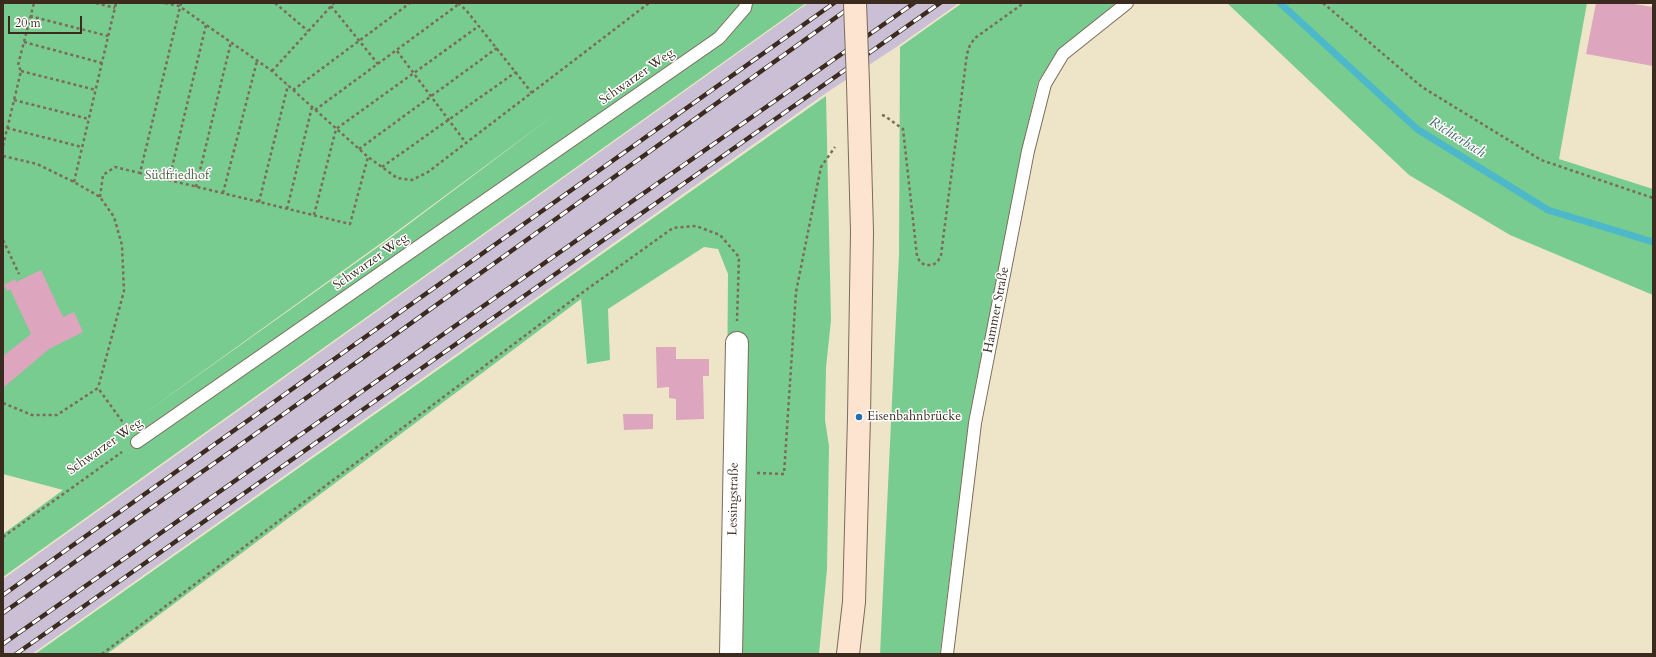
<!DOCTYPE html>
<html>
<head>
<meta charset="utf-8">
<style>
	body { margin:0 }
	#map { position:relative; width:1656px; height:657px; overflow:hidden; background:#eee5c9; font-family:Cardo,serif }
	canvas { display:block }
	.frame { position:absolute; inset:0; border:4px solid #3b2a1e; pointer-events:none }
	.scale { position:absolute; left:8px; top:16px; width:74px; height:18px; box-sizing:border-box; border:2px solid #3b2a1e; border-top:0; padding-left:5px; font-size:12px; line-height:14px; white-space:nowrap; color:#3b2a1e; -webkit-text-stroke:3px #fff; paint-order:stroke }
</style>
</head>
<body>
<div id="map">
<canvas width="1656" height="657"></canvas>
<div class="frame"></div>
<div class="scale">20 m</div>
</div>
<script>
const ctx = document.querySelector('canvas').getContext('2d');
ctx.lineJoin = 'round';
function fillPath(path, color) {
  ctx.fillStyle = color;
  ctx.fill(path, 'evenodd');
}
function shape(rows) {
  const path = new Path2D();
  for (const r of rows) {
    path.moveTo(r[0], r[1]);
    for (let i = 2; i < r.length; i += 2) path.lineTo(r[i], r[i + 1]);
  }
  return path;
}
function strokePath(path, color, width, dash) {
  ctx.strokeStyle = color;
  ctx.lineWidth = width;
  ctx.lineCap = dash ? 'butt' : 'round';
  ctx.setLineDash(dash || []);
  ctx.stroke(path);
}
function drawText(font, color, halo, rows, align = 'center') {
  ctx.font = font + ' Cardo,serif';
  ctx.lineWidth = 3;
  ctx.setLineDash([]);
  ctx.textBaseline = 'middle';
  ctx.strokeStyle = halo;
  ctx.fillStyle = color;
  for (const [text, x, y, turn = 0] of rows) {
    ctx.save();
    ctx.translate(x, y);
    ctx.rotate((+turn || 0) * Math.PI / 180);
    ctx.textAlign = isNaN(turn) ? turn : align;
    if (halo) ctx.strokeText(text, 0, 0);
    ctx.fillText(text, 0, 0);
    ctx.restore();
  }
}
fillPath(shape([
	[808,3,959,3,898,46,829,91,32,654,3,654,3,579]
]), '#cbbfd5');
fillPath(shape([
	[3,3,806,3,3,577,3,534,63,490,3,474],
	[558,112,385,242,138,418,384,241],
	[962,3,1116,3,1058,51,1038,82,1022,149,969,419,940,654,880,654,899,254,900,47],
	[1227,3,1587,3,1559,159,1653,189,1653,295,1510,235,1409,175],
	[826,96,831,320,826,368,825,420,829,446,827,569,819,654,725,654,728,274,718,249,704,247,608,309,610,360,587,364,581,299,107,654,35,654]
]), '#79cc8f');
strokePath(shape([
	[1280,3,1417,129,1548,210,1653,242]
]), '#4eb8cb', 7);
fillPath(shape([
	[1596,3,1628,3,1653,7,1653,66,1586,54],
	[41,270,63,317,74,312,83,332,49,349,3,388,3,356,31,334,10,289,7,291,4,285,15,279,16,282],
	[656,347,676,347,676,359,709,359,709,376,703,376,704,419,676,420,676,399,669,398,669,387,657,388],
	[623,414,653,414,653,429,624,430]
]), '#dea5be');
const lane = shape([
	[137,442,719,38,745,8,746,3],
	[947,654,975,423,1028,151,1045,84,1063,54,1127,3]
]);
const street = shape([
	[731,654,737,343]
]);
const secondary = shape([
	[848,654,854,602,859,417,862,232,858,83]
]);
strokePath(lane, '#7a6b5a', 14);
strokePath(street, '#7a6b5a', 24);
strokePath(secondary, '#7a6b5a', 24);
strokePath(shape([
	[96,3,115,8],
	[165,3,179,6,272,71,368,157,397,178,412,180,428,172,649,3],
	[181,3,140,173,350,224,368,157],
	[275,3,308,31],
	[458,3,466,10,532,93],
	[1323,3,1422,87,1541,160,1653,198],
	[331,6,378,64],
	[30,16,108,36],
	[24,42,102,63],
	[397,51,466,143],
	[21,71,96,90],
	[272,71,334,3],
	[293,90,410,3],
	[14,100,89,119],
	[315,110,459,4],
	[882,115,885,116,903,129,917,256,920,262,925,265,933,265,938,261,941,255,967,54,970,45,975,38,1024,3],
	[7,128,82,147],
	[3,146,21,71,18,65,34,3],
	[359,149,497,48],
	[3,156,37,164,74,182,100,197,114,217,122,245,124,291,98,388],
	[382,167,516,72],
	[169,180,206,25],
	[74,182,116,3],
	[196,187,231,42],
	[223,193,257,61],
	[100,197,103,175,115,167,140,173],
	[259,202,288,85],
	[287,209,312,107],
	[314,215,336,129,479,26],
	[3,240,19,274],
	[3,403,32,415,57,415,98,388,127,428],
	[757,473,784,474,796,292,821,167,835,147],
	[3,537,122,452],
	[102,654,579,295,673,228,696,226,720,235,739,257,737,321]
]), '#7a6b5a', 2.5, [3, 3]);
strokePath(lane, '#fff', 12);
strokePath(street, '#fff', 22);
strokePath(secondary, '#fde4d1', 22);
const rail = shape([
	[3,595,834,3],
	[3,613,364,357,856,3],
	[3,644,914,3],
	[16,654,940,3]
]);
strokePath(rail, '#3b2a1e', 4.5);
strokePath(rail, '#fff', 3, [9]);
const secondaryBridge = shape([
	[855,3,858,83]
]);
strokePath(secondaryBridge, '#7a6b5a', 24, []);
strokePath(secondaryBridge, '#fde4d1', 22);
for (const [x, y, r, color] of [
	[859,417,4,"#1f6fb2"]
]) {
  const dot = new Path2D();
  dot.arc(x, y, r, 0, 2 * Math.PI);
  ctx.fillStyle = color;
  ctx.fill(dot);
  strokePath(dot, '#fff', 1.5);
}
drawText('13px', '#3b2a1e', '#fff', [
	["Schwarzer Weg",637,77,-35],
	["Schwarzer Weg",371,262,-35],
	["Hammer Straße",997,310,-79],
	["Schwarzer Weg",105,447,-35],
	["Lessingstraße",734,499,-89]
]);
drawText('13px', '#516346', '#fff', [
	["Südfriedhof",177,176]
]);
drawText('13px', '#3b2a1e', '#fff', [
	["Eisenbahnbrücke",867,417]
], 'left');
drawText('italic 14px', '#436363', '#fff', [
	["Richterbach",1457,138,32]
]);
</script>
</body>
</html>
